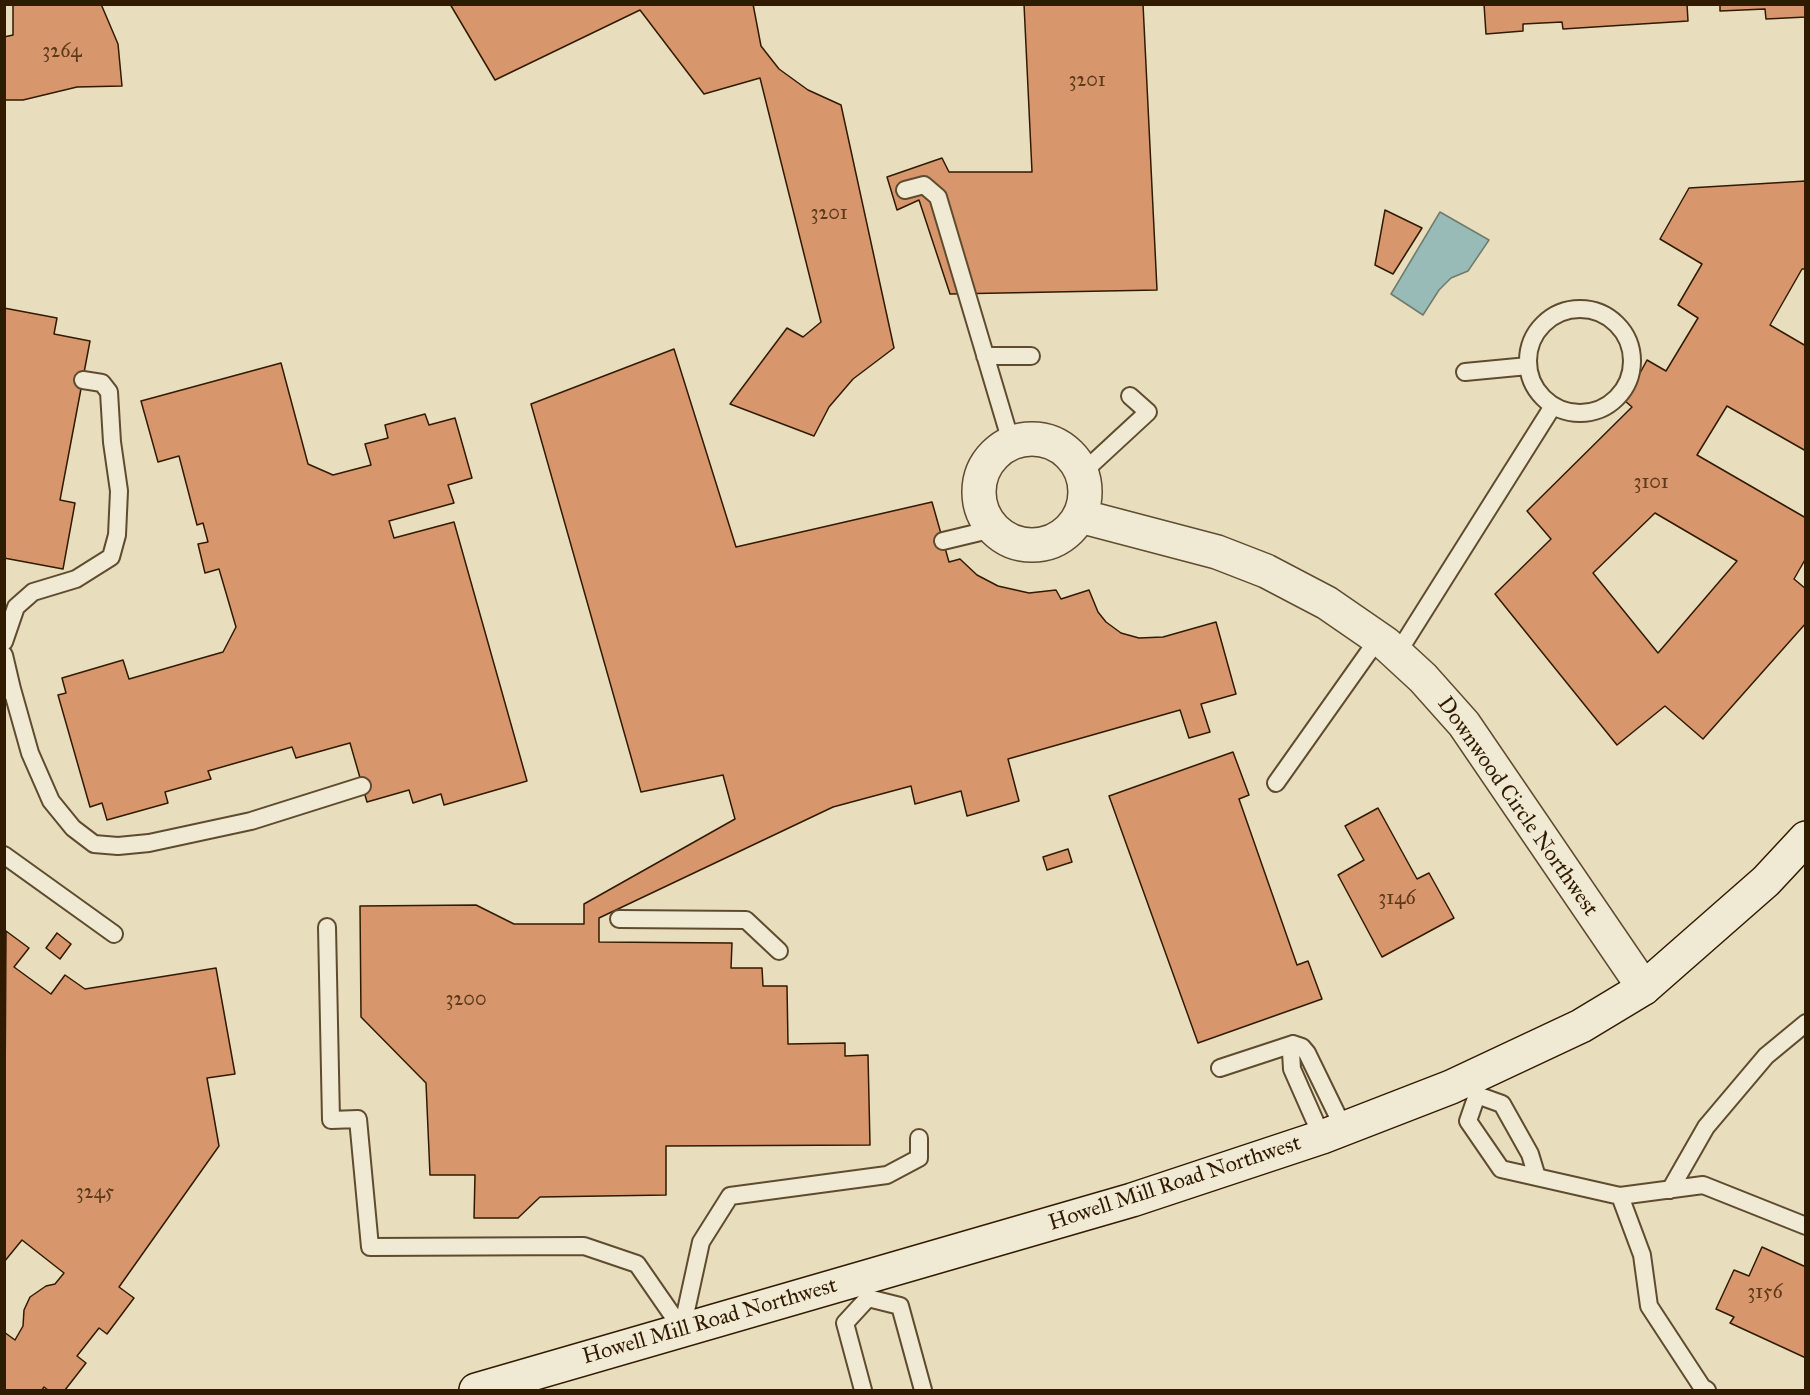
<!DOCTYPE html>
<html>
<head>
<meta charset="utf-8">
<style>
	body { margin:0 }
	#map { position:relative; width:1810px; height:1395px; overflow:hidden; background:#e8ddbc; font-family:"IM FELL Great Primer",serif }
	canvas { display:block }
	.frame { position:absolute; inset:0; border:6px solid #311b00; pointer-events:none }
</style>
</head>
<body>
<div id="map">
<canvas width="1810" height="1395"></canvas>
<div class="frame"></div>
</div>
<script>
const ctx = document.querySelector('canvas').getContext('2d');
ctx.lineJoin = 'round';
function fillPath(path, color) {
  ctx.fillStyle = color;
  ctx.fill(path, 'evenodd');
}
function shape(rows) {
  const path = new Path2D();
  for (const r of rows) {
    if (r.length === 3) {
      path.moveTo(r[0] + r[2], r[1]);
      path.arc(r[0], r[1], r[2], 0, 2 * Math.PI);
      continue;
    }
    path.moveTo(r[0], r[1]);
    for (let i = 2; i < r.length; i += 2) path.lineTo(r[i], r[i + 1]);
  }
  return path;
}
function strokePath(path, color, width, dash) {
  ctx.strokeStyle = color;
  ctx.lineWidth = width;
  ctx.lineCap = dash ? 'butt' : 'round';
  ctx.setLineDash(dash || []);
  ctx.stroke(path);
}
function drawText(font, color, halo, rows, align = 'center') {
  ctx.font = font + ' "IM FELL Great Primer",serif';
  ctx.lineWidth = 6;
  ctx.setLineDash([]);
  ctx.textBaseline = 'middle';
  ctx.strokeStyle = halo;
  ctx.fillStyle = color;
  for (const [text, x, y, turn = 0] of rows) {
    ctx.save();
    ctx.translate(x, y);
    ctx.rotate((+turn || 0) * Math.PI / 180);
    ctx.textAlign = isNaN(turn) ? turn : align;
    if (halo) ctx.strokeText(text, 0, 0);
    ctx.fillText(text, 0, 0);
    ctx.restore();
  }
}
const water = shape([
	[1440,212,1489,240,1468,271,1451,278,1439,290,1423,315,1391,294,1440,212]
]);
fillPath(water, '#98bbb7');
strokePath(water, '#6f7b6e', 1.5);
const building = shape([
	[13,4,101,4,118,44,122,86,77,87,23,100,4,100,4,37,13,35,13,4],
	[450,4,753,4,761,46,779,69,808,90,841,105,894,348,853,379,829,407,814,436,730,404,787,328,803,337,821,322,760,78,704,94,640,10,495,80,450,4],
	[1024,4,1143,4,1157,290,950,294,919,200,897,210,887,177,942,158,949,172,1032,172,1024,4],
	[1484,4,1687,4,1688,21,1563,29,1562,22,1523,24,1523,31,1486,34,1484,4],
	[1720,4,1806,4,1806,17,1766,19,1765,9,1720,11,1720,4],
	[1806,181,1806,269,1802,269,1770,325,1806,346,1806,451,1727,406,1697,455,1806,518,1806,558,1794,579,1806,589,1806,623,1703,739,1665,706,1617,745,1495,594,1551,539,1527,511,1632,407,1625,401,1647,360,1666,371,1698,318,1678,305,1702,264,1660,239,1689,188,1806,181],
	[1655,513,1737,561,1658,653,1593,573,1655,513],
	[1385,210,1422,228,1393,274,1375,265,1385,210],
	[4,308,57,318,54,334,90,341,60,500,75,503,63,569,4,558,4,308],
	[674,349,736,547,932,502,949,562,960,559,977,575,998,586,1029,593,1056,590,1061,599,1089,590,1098,612,1106,622,1121,633,1139,638,1163,637,1216,622,1236,694,1201,704,1210,732,1189,738,1180,710,1008,759,1019,801,967,816,961,791,915,804,911,786,833,807,599,918,599,942,732,943,731,968,762,968,763,986,787,986,788,1044,845,1043,845,1056,868,1055,870,1145,666,1146,666,1195,540,1197,518,1218,474,1218,475,1175,430,1175,426,1083,361,1017,360,906,476,905,514,924,584,924,584,904,735,819,723,775,641,792,531,404,674,349],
	[281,363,308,464,333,475,371,465,365,444,388,438,385,425,425,414,429,425,455,418,472,478,448,485,454,503,389,521,394,538,454,522,527,781,444,805,441,794,413,803,409,790,367,802,350,743,296,758,292,747,208,771,211,779,165,792,168,803,107,820,102,803,90,807,58,695,66,693,62,678,123,660,129,679,223,652,236,627,219,569,205,573,198,544,208,542,203,523,197,525,179,456,158,462,141,401,281,363],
	[1233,752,1249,795,1239,799,1290,945,1297,965,1308,961,1322,999,1198,1043,1109,796,1233,752],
	[1378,808,1417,879,1429,873,1454,918,1382,957,1338,875,1364,860,1345,826,1378,808],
	[1068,849,1072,862,1047,870,1043,857,1068,849],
	[6,931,29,948,14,967,51,994,65,975,85,989,216,968,235,1074,207,1078,219,1146,119,1287,134,1298,107,1334,99,1328,77,1356,86,1363,65,1390,48,1390,44,1387,42,1390,4,1390,4,1332,15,1340,23,1326,24,1310,30,1297,46,1286,55,1284,64,1273,22,1240,4,1262,6,931],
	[57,933,71,944,60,959,46,948,57,933],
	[1762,1247,1806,1267,1806,1358,1730,1323,1734,1317,1716,1309,1734,1270,1749,1276,1762,1247]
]);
fillPath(building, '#d8966d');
strokePath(building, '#311b00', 1.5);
const lane = shape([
	[905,190,924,185,938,197,1011,442],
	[1580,361,52],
	[985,356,1031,356],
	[1465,372,1528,366],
	[1082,473,1148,412,1130,396],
	[943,541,993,529],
	[4,642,16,607,33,592,76,579,111,557,117,535,119,491,112,442,109,392,102,383,83,380],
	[1397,654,1553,406],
	[4,655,12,689,4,691],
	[12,689,30,753,51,801,73,828,94,844,118,846,149,843,251,821,362,786],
	[1276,783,1378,639],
	[4,855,114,934],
	[619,919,746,920,779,951],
	[327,927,331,1120,358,1119,370,1247,584,1246,637,1264,682,1329,701,1242,730,1196,887,1175,919,1158,919,1138],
	[1220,1068,1293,1044],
	[1472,1085,1477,1095,1502,1104,1530,1154,1537,1177],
	[1477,1095,1468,1121,1501,1169,1620,1196,1703,1185,1806,1226],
	[1322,1137,1292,1069,1291,1052,1293,1044,1302,1047,1307,1053,1344,1129],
	[1670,1190,1706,1127,1766,1056,1806,1023],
	[1620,1196,1642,1255,1649,1306,1702,1387,1707,1390],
	[868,1298,900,1306,923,1390],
	[863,1390,845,1323,868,1298]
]);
const street = shape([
	[1032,492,53],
	[1080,516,1217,552,1266,571,1327,603,1385,643,1423,678,1464,724,1644,988]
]);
const secondary = shape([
	[476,1390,1132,1200,1322,1137,1451,1087,1581,1026,1644,988,1766,881,1806,838]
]);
strokePath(lane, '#5f4c2f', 20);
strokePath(street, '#5f4c2f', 36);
strokePath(secondary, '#311b00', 36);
strokePath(lane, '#f0e9d3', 16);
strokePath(street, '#f0e9d3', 33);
strokePath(secondary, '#f0e9d3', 33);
drawText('20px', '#5b3a1b', null, [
	["3264",62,52],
	["3201",1087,81],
	["3201",829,214],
	["3101",1651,483],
	["3146",1397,899],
	["3200",466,1000],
	["3245",95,1193],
	["3156",1765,1293]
]);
drawText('22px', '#311b00', '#f0e9d3', [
	["Downwood Circle Northwest",1517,807,55],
	["Howell Mill Road Northwest",1175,1184,-18],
	["Howell Mill Road Northwest",710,1322,-16]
]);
</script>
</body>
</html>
